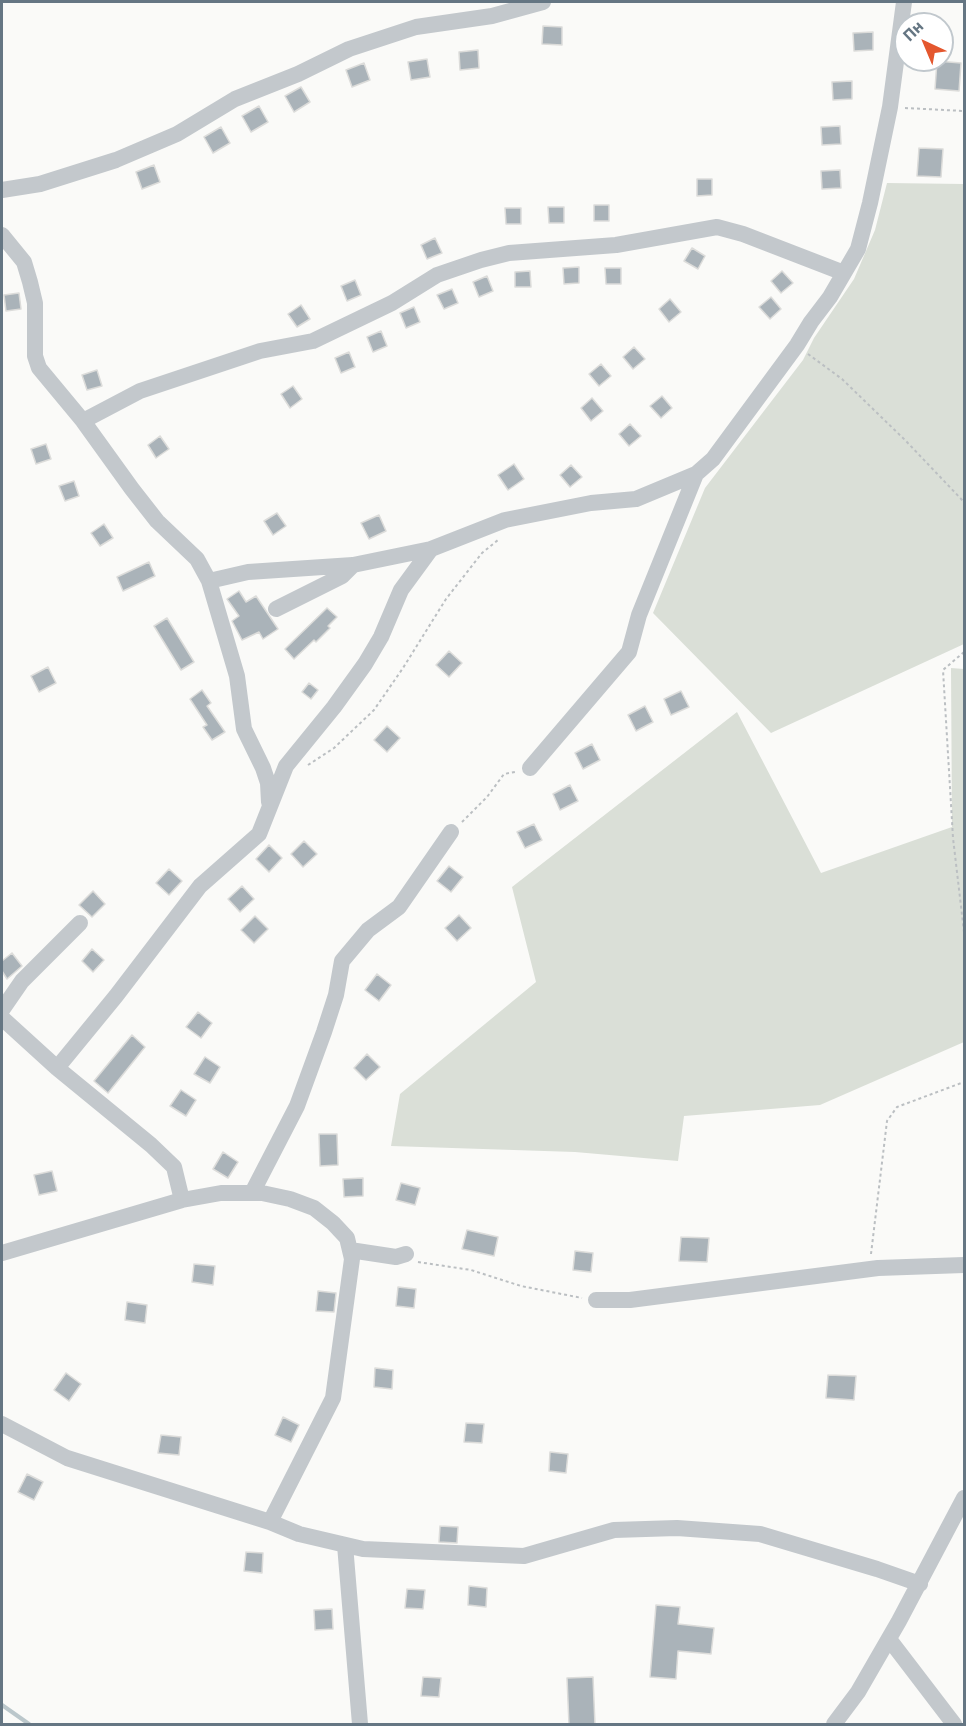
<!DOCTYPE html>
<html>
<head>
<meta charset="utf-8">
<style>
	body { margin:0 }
	#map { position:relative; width:966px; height:1726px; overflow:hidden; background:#fafaf8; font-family:"IBM Plex Sans",sans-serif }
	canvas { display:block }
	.frame { position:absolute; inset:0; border:3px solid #657683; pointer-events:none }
	.north { position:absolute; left:894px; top:12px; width:60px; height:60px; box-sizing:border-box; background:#fff; border:2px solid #c1c8cd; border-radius:50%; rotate:316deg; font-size:16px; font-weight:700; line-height:24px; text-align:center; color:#657683 }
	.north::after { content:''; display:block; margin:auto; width:21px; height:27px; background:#e4572e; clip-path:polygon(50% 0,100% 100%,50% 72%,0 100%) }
</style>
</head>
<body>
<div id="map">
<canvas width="966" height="1726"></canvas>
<div class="frame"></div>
<div class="north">Пн</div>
</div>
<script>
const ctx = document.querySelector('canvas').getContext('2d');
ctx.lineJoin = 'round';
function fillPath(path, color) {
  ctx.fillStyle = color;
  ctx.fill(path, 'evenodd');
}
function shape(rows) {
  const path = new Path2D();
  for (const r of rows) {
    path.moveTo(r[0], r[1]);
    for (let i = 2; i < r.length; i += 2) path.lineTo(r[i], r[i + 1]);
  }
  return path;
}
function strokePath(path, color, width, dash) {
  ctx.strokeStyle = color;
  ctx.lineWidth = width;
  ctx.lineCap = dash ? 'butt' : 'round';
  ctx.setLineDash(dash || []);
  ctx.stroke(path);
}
fillPath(shape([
	[887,183,964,184,964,644,771,733,653,613,705,488,803,360,814,338,854,279,875,230],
	[951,668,964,669,964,1042,820,1105,684,1116,678,1161,575,1152,391,1146,400,1094,536,982,512,887,737,712,821,873,952,827]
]), '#dadfd7');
strokePath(shape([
	[2,1705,29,1724]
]), '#bbc7cb', 4);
const building = shape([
	[543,26,562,27,562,45,542,44,543,26],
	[873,32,873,50,854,51,853,33,873,32],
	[478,50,479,68,460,70,459,52,478,50],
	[427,59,430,77,411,80,408,62,427,59],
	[937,61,961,63,959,91,935,89,937,61],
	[364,63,370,80,352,87,346,70,364,63],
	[852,81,852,99,833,100,832,82,852,81],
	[301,87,310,102,294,112,285,96,301,87],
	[259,106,268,122,251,132,242,116,259,106],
	[840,126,841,144,822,145,821,127,840,126],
	[221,127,230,143,213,153,204,137,221,127],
	[919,148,943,149,941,177,917,176,919,148],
	[154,165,160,182,142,189,136,172,154,165],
	[840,170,841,188,822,189,821,171,840,170],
	[697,179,712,179,712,195,697,196,697,179],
	[594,205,609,205,609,221,594,221,594,205],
	[548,207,564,207,564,223,549,223,548,207],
	[505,208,521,208,521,224,506,224,505,208],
	[435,238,442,253,427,259,421,245,435,238],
	[692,248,705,256,698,269,684,261,692,248],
	[579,267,579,283,564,284,563,268,579,267],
	[605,268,621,268,621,284,606,284,605,268],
	[530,271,531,287,515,287,515,272,530,271],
	[782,271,793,283,781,293,771,281,782,271],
	[487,276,493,291,479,297,473,282,487,276],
	[355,280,361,295,347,301,341,286,355,280],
	[452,289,458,303,444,309,437,295,452,289],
	[19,293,21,309,6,311,4,295,19,293],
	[771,297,781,309,770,319,759,307,771,297],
	[670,299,681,312,669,322,659,309,670,299],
	[301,305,310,319,297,327,288,314,301,305],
	[414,307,420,322,406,328,400,313,414,307],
	[381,331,387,346,373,352,367,337,381,331],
	[634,347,645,359,633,369,623,357,634,347],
	[349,352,355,367,341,373,335,358,349,352],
	[601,364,611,376,599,386,589,374,601,364],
	[97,370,102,386,87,390,82,375,97,370],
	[293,386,302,399,290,408,281,394,293,386],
	[662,396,672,408,661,418,650,406,662,396],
	[592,398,603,411,591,421,581,408,592,398],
	[630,424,641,436,629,446,619,434,630,424],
	[160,436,169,449,156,458,148,445,160,436],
	[46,444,51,459,36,464,31,449,46,444],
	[514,464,524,479,508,490,498,475,514,464],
	[571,465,582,477,570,487,560,475,571,465],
	[74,481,79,496,65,501,59,486,74,481],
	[277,513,286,526,273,535,264,521,277,513],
	[379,515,386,531,369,539,361,523,379,515],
	[104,524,113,538,100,546,91,533,104,524],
	[149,562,155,576,123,591,117,577,149,562],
	[239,591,246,602,256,596,278,629,263,639,259,632,242,640,232,621,239,616,227,599,239,591],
	[327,608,337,617,328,626,330,628,316,642,314,640,294,659,285,649,327,608],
	[167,618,194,662,181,670,154,626,167,618],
	[449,651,462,663,449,677,436,665,449,651],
	[48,667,56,683,39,692,31,676,48,667],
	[309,683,318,690,311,699,302,692,309,683],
	[202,690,211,703,207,706,225,732,212,740,203,727,207,725,190,699,202,690],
	[681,691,689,707,671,715,664,699,681,691],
	[645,706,653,722,636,731,628,715,645,706],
	[387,726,400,738,387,752,374,740,387,726],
	[592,744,600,760,583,769,575,753,592,744],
	[570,785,578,801,560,810,553,794,570,785],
	[534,824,542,840,525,848,517,832,534,824],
	[304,841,317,854,303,867,291,854,304,841],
	[269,845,282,858,269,872,256,859,269,845],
	[449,866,463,877,451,892,437,881,449,866],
	[169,869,182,881,169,895,156,883,169,869],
	[242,886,254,899,240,912,228,899,242,886],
	[93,891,105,904,92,917,79,905,93,891],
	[459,915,471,928,457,941,445,928,459,915],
	[255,916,268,929,254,943,241,930,255,916],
	[92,949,104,960,93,972,82,961,92,949],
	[12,953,22,966,7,979,2,971,2,961,12,953],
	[377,974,391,985,379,1001,365,990,377,974],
	[198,1012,212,1023,201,1038,186,1027,198,1012],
	[132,1035,145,1047,108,1093,94,1081,132,1035],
	[367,1054,380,1067,366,1080,354,1068,367,1054],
	[205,1057,220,1067,210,1083,194,1074,205,1057],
	[181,1090,196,1100,186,1116,170,1106,181,1090],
	[319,1134,337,1134,338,1165,320,1166,319,1134],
	[223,1152,238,1162,228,1178,213,1169,223,1152],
	[52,1171,57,1191,39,1195,34,1175,52,1171],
	[363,1178,363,1196,344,1197,343,1179,363,1178],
	[401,1183,420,1188,415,1205,396,1200,401,1183],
	[467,1230,498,1237,494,1256,462,1249,467,1230],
	[681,1237,709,1238,707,1262,679,1261,681,1237],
	[575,1251,593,1253,591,1272,573,1270,575,1251],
	[194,1264,215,1266,213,1285,192,1282,194,1264],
	[398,1287,416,1289,414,1308,396,1306,398,1287],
	[318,1291,336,1293,334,1312,316,1311,318,1291],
	[127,1302,147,1305,145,1323,125,1320,127,1302],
	[375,1368,393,1370,392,1389,374,1387,375,1368],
	[66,1373,81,1384,69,1401,54,1390,66,1373],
	[828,1375,856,1376,854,1400,826,1398,828,1375],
	[283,1417,299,1425,291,1442,275,1435,283,1417],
	[466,1423,484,1424,482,1443,464,1442,466,1423],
	[161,1435,181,1437,179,1455,158,1453,161,1435],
	[550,1452,568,1454,566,1473,549,1471,550,1452],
	[27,1474,43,1482,34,1500,18,1492,27,1474],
	[440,1526,458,1527,457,1543,439,1542,440,1526],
	[246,1552,263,1553,262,1573,244,1571,246,1552],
	[469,1586,487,1588,486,1607,468,1605,469,1586],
	[407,1589,425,1590,423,1609,405,1608,407,1589],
	[656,1605,680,1607,678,1624,714,1628,711,1654,678,1651,676,1679,650,1677,656,1605],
	[332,1609,333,1629,315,1630,314,1610,332,1609],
	[423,1677,441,1678,439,1697,421,1696,423,1677],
	[593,1677,595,1725,569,1725,567,1678,593,1677]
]);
fillPath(building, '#aab3b9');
strokePath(building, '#dcdcda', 1.5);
strokePath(shape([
	[905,108,964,111],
	[808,354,842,379,905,440,964,502],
	[964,652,943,670,953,838,964,932],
	[308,765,334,748,374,710,403,668,446,599,482,553,498,540],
	[462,822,487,797,504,774,515,772],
	[871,1254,887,1121,897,1107,964,1082],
	[418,1262,471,1270,521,1286,582,1298]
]), '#bbbfc2', 2, [3, 3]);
strokePath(shape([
	[2,190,40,184,116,160,177,134,235,99,298,74,349,49,416,27,492,16,543,2],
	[2,235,24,262,30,282,35,303,35,356,39,368,83,421,132,489,157,521,197,559,209,581,237,676,244,729,263,768,268,783,269,802],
	[83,421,140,391,260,351,313,341,392,303,437,275,481,260,509,253,616,245,717,227,743,234,844,273],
	[209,581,248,572,353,565,431,549],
	[276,609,342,576,353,565],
	[530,768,629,652,639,615,696,474],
	[2,1010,22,981,80,923],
	[2,1018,57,1068,151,1145,174,1167,182,1200],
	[57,1068,116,996,200,886,259,834,286,766,334,707,365,664,381,637,401,590,431,549,505,520,591,503,636,499,696,474,713,459,797,345,811,322,830,297,858,249,870,203,890,107,904,2],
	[252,1193,297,1106,324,1032,336,995,342,961,368,930,399,907,451,832],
	[350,1250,396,1257,406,1254],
	[2,1253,182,1200,221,1193,262,1193,290,1199,314,1208,333,1223,347,1238,352,1259,333,1398,270,1522],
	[596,1300,630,1300,878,1268,964,1265],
	[2,1424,67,1458,270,1522,299,1534,363,1549,524,1556,614,1530,677,1528,760,1534,877,1569,920,1584],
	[345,1545,360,1724],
	[889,1639,954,1724],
	[834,1724,858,1692,899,1621,964,1498]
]), '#c3c8cc', 16);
</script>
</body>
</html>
